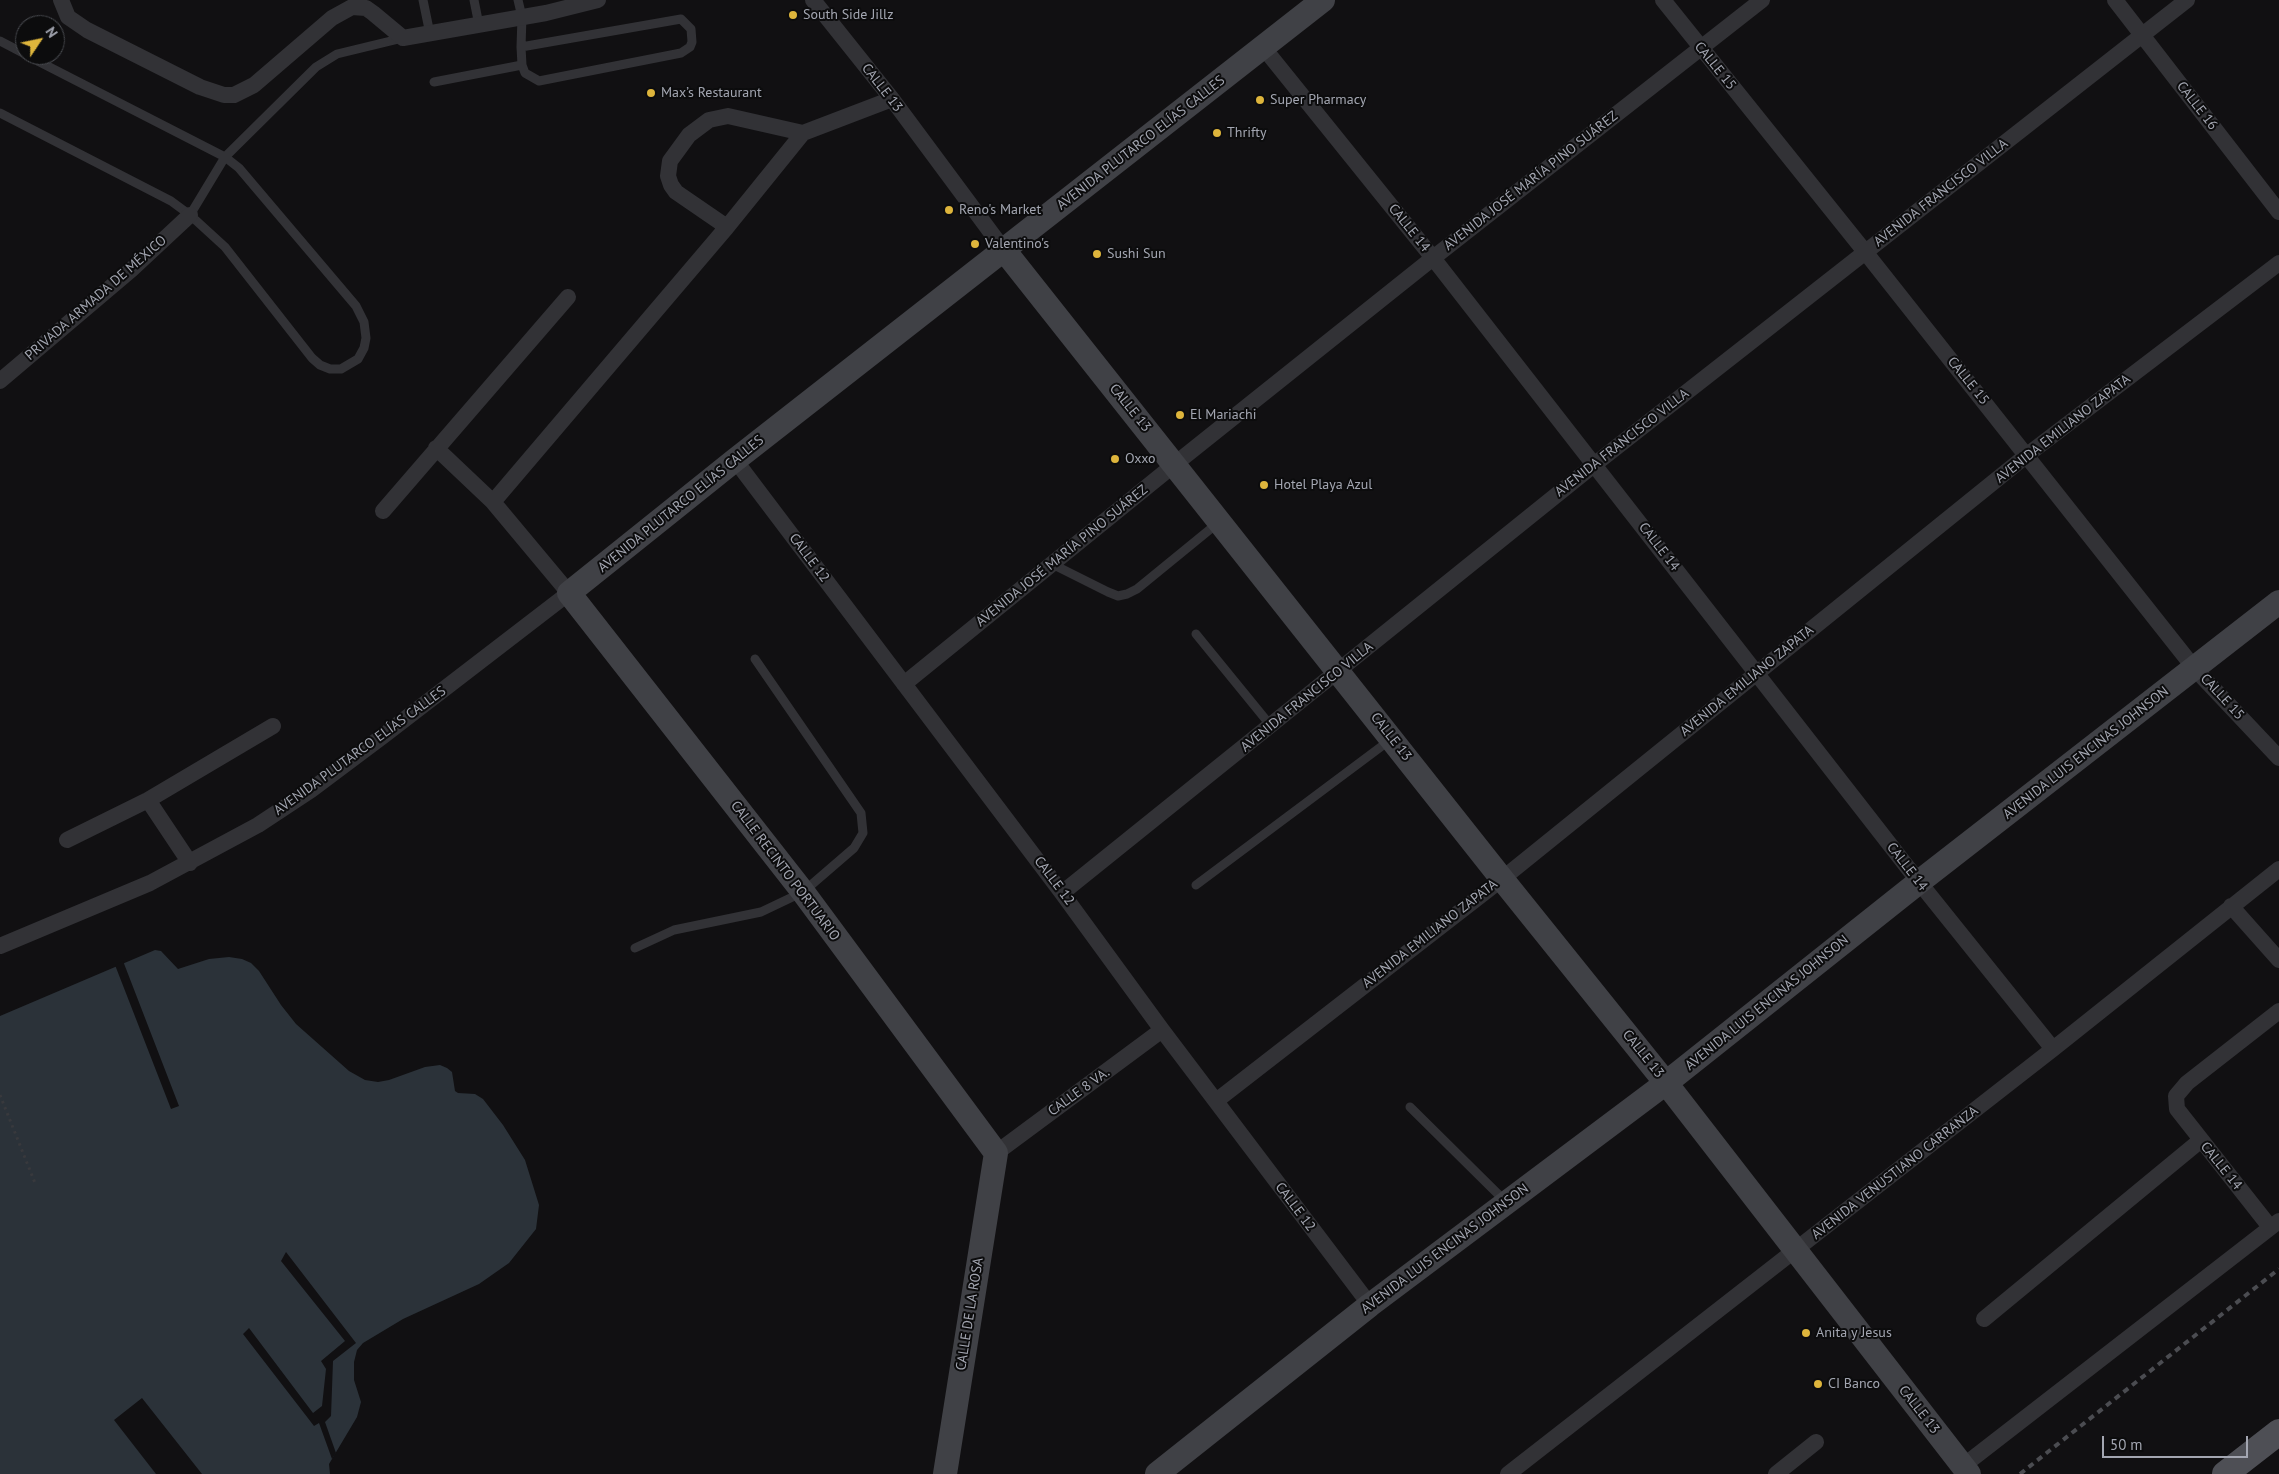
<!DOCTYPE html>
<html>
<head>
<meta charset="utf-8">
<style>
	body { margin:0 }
	#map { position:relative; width:2279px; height:1474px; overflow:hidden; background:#111012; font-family:"PT Sans",sans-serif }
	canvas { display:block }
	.north { position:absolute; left:15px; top:15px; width:50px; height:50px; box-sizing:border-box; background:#0c0c0d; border:1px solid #484a4f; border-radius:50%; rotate:56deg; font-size:14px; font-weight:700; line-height:20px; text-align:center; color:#a3a6b1 }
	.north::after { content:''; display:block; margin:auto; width:18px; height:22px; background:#deb53c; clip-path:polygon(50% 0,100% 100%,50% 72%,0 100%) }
	.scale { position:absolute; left:2102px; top:1436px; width:146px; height:22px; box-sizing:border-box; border:2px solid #a3a6b1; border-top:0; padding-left:6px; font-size:15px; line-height:18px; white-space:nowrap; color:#a3a6b1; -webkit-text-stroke:4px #0c0c0d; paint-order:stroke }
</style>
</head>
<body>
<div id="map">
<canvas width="2279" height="1474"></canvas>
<div class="north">N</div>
<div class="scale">50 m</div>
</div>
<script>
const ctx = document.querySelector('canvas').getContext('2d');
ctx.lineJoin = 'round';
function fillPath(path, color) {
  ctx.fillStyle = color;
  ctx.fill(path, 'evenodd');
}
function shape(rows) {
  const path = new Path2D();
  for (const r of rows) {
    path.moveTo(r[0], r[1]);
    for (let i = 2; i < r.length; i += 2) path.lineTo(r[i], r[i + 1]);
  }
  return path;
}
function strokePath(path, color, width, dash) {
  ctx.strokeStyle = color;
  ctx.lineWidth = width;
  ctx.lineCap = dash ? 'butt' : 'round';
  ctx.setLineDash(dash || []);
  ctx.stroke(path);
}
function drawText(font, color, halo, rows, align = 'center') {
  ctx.font = font + ' "PT Sans",sans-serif';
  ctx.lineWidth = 4;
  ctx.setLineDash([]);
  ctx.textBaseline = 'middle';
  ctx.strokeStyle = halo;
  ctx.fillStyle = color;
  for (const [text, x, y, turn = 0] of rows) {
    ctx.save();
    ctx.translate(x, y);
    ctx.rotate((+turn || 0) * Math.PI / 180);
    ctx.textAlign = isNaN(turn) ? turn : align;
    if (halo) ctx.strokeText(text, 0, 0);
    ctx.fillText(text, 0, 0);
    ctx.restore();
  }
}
fillPath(shape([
	[155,950,161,951,178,969,209,959,229,957,242,959,251,963,259,971,281,1005,296,1024,349,1071,365,1080,378,1082,389,1080,425,1067,440,1065,447,1068,452,1072,455,1091,458,1093,475,1094,483,1099,503,1125,525,1160,539,1205,536,1229,509,1263,479,1284,403,1319,363,1343,357,1350,354,1362,354,1380,361,1402,357,1417,329,1464,330,1474,0,1474,0,1016]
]), '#2b3239');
fillPath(shape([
	[123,961,179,1106,171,1109,115,965],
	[286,1252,356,1343,333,1361,331,1416,325,1422,336,1453,332,1459,319,1423,314,1426,243,1334,249,1328,313,1413,322,1406,326,1369,321,1361,345,1341,281,1261],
	[142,1398,202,1474,156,1474,114,1420]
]), '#111012');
strokePath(shape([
	[0,1095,35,1183]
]), '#38393d', 3, [2.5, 4]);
strokePath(shape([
	[423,0,430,34],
	[474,0,479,25],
	[518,0,522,17,521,47,522,65,525,73,539,81,681,53,690,47,692,42,691,29,681,19,521,47],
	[0,41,25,54],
	[434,82,522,65],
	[0,113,171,201,190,215,225,247,312,358,320,365,330,369,341,369,358,359,364,348,366,338,364,322,356,306,239,168,225,157,26,55],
	[190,215,225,157,316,67,337,54,403,38],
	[1052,564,1108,592,1118,596,1127,594,1137,589,1219,522],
	[1196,634,1271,726],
	[1196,885,1390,740],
	[635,948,674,930,761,912,803,892,854,848,863,833,861,813,755,659],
	[1410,1107,1506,1202]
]), '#323236', 9);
strokePath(shape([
	[61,0,68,17,87,30,200,87,224,95,234,95,254,85,332,18,352,7,366,8,373,13,403,38,546,13,598,0],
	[813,0,892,99,1004,250],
	[1663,0,1866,253,2195,669,2279,758],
	[2115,0,2279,212],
	[1263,47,1433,258,1919,882,2053,1049],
	[727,227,676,192,671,185,668,176,670,161,689,135,709,120,728,116,803,133],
	[0,381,131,270,190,215],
	[735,460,1062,893,1162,1030,1370,1305],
	[493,502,727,227,803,133,892,99],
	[383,511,568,297],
	[904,684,1175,464,1433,258,1762,0],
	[148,800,190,863],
	[67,840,148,800,273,726],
	[1062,893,1595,464,2187,0],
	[2231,906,2279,960],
	[0,946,150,883,258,825,311,790,383,736,569,593,493,502,436,448],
	[1216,1101,1502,879,2027,455,2279,263],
	[996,1153,1162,1030],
	[2270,1227,2177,1109,2176,1096,2187,1083,2279,1011],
	[1984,1319,2201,1140],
	[1963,1466,2279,1221],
	[1508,1474,2053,1049,2279,869],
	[1776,1474,1816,1442]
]), '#323236', 16);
strokePath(shape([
	[1004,250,1502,879,1666,1083,1969,1474],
	[945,1474,996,1153,803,892,569,593,735,460,1323,0],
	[1157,1474,1370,1305,1666,1083,1919,882,2279,602]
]), '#404146', 24);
strokePath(shape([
	[2225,1474,2279,1432]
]), '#4e4f55', 26);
strokePath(shape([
	[2020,1474,2279,1269]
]), '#4b4c51', 4, [6, 5]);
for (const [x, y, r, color] of [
	[793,15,5,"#deb53c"],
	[651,93,5,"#deb53c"],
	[1260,100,5,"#deb53c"],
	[1217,133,5,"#deb53c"],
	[949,210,5,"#deb53c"],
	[975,244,5,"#deb53c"],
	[1097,254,5,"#deb53c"],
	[1180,415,5,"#deb53c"],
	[1115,459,5,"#deb53c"],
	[1264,485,5,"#deb53c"],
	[1806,1333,5,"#deb53c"],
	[1818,1384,5,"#deb53c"]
]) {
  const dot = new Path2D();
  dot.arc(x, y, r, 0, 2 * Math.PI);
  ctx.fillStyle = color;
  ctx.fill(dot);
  strokePath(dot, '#0c0c0d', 2);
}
drawText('14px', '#a3a6b1', '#0c0c0d', [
	["South Side Jillz",803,15],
	["Max’s Restaurant",661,93],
	["Super Pharmacy",1270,100],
	["Thrifty",1227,133],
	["Reno's Market",959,210],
	["Valentino's",985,244],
	["Sushi Sun",1107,254],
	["El Mariachi",1190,415],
	["Oxxo",1125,459],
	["Hotel Playa Azul",1274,485],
	["Anita y Jesus",1816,1333],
	["CI Banco",1828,1384]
], 'left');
drawText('14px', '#a3a6b1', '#0c0c0d', [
	["CALLE 15",1715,66,51],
	["CALLE 13",882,88,52],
	["CALLE 16",2197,106,52],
	["AVENIDA PLUTARCO ELÍAS CALLES",1141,143,-38],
	["AVENIDA JOSÉ MARÍA PINO SUÁREZ",1531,181,-38],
	["AVENIDA FRANCISCO VILLA",1941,193,-38],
	["CALLE 14",1409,228,51],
	["PRIVADA ARMADA DE MÉXICO",96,298,-41],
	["CALLE 15",1968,381,51],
	["CALLE 13",1130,408,51],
	["AVENIDA EMILIANO ZAPATA",2063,429,-38],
	["AVENIDA FRANCISCO VILLA",1622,443,-38],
	["AVENIDA PLUTARCO ELÍAS CALLES",681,504,-39],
	["CALLE 14",1659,547,52],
	["AVENIDA JOSÉ MARÍA PINO SUÁREZ",1062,556,-39],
	["CALLE 12",809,558,53],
	["AVENIDA EMILIANO ZAPATA",1747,681,-39],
	["AVENIDA FRANCISCO VILLA",1307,697,-39],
	["CALLE 15",2222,697,47],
	["CALLE 13",1391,737,52],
	["AVENIDA PLUTARCO ELÍAS CALLES",360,751,-36],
	["AVENIDA LUIS ENCINAS JOHNSON",2086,753,-38],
	["CALLE 14",1907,867,52],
	["CALLE RECINTO PORTUARIO",785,871,53],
	["CALLE 12",1054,881,53],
	["AVENIDA EMILIANO ZAPATA",1430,934,-38],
	["AVENIDA LUIS ENCINAS JOHNSON",1767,1003,-39],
	["CALLE 13",1643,1054,51],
	["CALLE 8 VA.",1079,1092,-36],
	["CALLE 14",2221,1166,51],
	["AVENIDA VENUSTIANO CARRANZA",1895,1173,-38],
	["CALLE 12",1295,1207,53],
	["AVENIDA LUIS ENCINAS JOHNSON",1445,1249,-37],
	["CALLE DE LA ROSA",970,1314,-81],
	["CALLE 13",1919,1410,52]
]);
</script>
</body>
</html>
